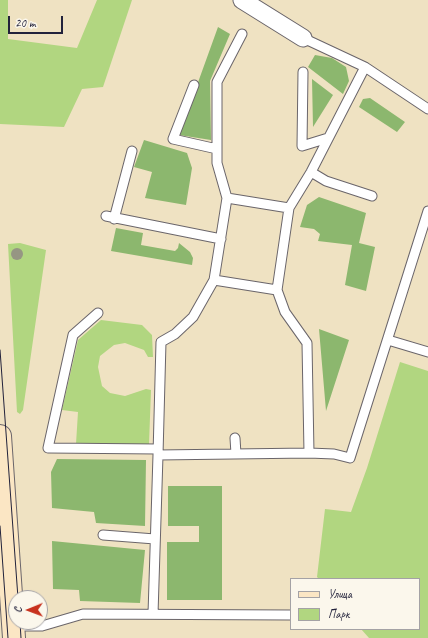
<!DOCTYPE html>
<html>
<head>
<meta charset="utf-8">
<style>
	body { margin:0 }
	#map { position:relative; width:428px; height:638px; overflow:hidden; background:#efe2c2; font-family:Caveat,sans-serif }
	canvas { display:block }
	.legend { position:absolute; left:290px; top:578px; width:130px; height:52px; box-sizing:border-box; background:#fbf7ec; border:1px solid #a4a2a5; margin:0; padding:5px 7px; list-style:none; font-size:12px; color:#22223b }
	.legend li { display:flex; align-items:center; gap:8px; height:20px }
	.legend b { width:20px; border:1px solid #a4a2a5 }
	.north { position:absolute; left:8px; top:590px; width:40px; height:40px; box-sizing:border-box; background:#fbf7ec; border:1px solid #a4a2a5; border-radius:50%; rotate:269deg; font-size:11px; font-weight:700; line-height:16px; text-align:center; color:#22223b }
	.north::after { content:''; display:block; margin:auto; width:14px; height:18px; background:#c8321e; clip-path:polygon(50% 0,100% 100%,50% 72%,0 100%) }
	.scale { position:absolute; left:8px; top:16px; width:55px; height:18px; box-sizing:border-box; border:2px solid #22223b; border-top:0; padding-left:5px; font-size:12px; line-height:14px; white-space:nowrap; color:#22223b; -webkit-text-stroke:3px #fbf7ec; paint-order:stroke }
</style>
</head>
<body>
<div id="map">
<canvas width="428" height="638"></canvas>
<ul class="legend">
<li><b style="height:5px;background:#fbe6c4"></b>Улица</li>
<li><b style="height:11px;background:#b1d680"></b>Парк</li>
</ul>
<div class="north">С</div>
<div class="scale">20 m</div>
</div>
<script>
const ctx = document.querySelector('canvas').getContext('2d');
ctx.lineJoin = 'round';
function fillPath(path, color) {
  ctx.fillStyle = color;
  ctx.fill(path, 'evenodd');
}
function shape(rows) {
  const path = new Path2D();
  for (const r of rows) {
    path.moveTo(r[0], r[1]);
    for (let i = 2; i < r.length; i += 2) path.lineTo(r[i], r[i + 1]);
  }
  return path;
}
function strokePath(path, color, width, dash) {
  ctx.strokeStyle = color;
  ctx.lineWidth = width;
  ctx.lineCap = dash ? 'butt' : 'round';
  ctx.setLineDash(dash || []);
  ctx.stroke(path);
}
fillPath(shape([
	[0,0,8,0,8,39,77,48,97,0,132,0,103,87,82,89,64,127,0,124],
	[20,243,46,250,23,410,20,414,17,412,8,244],
	[101,320,142,325,152,335,153,357,148,357,144,350,125,343,114,345,100,356,98,367,102,386,110,393,125,396,146,389,151,390,149,444,76,444,78,412,62,410,78,340],
	[400,362,428,371,428,638,369,638,361,629,419,629,419,579,319,579,317,577,325,509,351,512,367,468]
]), '#b1d680');
fillPath(shape([
	[218,27,230,34,210,81,211,140,179,135],
	[315,55,332,58,346,67,349,81,343,94,308,67],
	[312,79,333,95,313,127],
	[370,98,405,122,397,132,359,107,363,99],
	[144,140,187,153,192,168,186,205,145,198,152,172,134,167],
	[319,197,366,213,359,243,375,247,366,291,345,285,352,245,318,241,320,234,314,229,300,227,307,205],
	[116,228,143,233,141,245,175,251,178,248,179,243,190,252,193,258,192,265,111,251],
	[319,329,349,340,326,411],
	[57,459,146,460,145,526,96,523,94,512,52,508,51,472],
	[168,486,222,486,222,600,167,600,167,542,199,542,199,526,168,526],
	[52,541,145,550,140,603,80,601,79,590,53,589]
]), '#8cb76e');
const lane = shape([
	[303,38,365,67,428,109],
	[303,72,302,146,328,138],
	[194,85,173,139,217,149],
	[311,172,326,181,372,196],
	[227,198,217,163,217,82,242,34],
	[106,216,221,239],
	[114,219,132,151],
	[214,280,193,317,175,334,161,342,158,455,309,453,334,454,350,458,428,211],
	[277,290,214,280,227,198,289,208],
	[98,313,73,335,48,448,158,449],
	[388,340,428,352],
	[235,438,236,454],
	[309,453,307,343,285,312,277,290,289,208,311,172,365,67],
	[103,535,155,539],
	[153,614,158,455],
	[13,626,42,626,83,614,291,615]
]);
const street = shape([
	[242,0,303,38]
]);
const secondary = shape([
	[0,436,14,638]
]);
strokePath(lane, '#6a656a', 11);
strokePath(street, '#6a656a', 19);
strokePath(secondary, '#6a656a', 24);
strokePath(lane, '#fff', 9);
strokePath(street, '#fff', 17);
strokePath(secondary, '#fbe6c4', 22);
strokePath(shape([
	[0,350,18,598],
	[0,526,8,638],
	[20,622,21,638]
]), '#22223b', 1);
ctx.fillStyle = '#969683';
for (const [x, y] of [
	[17,254]
]) {
  ctx.beginPath();
  ctx.arc(x, y, 6, 0, 2 * Math.PI);
  ctx.fill();
}
</script>
</body>
</html>
